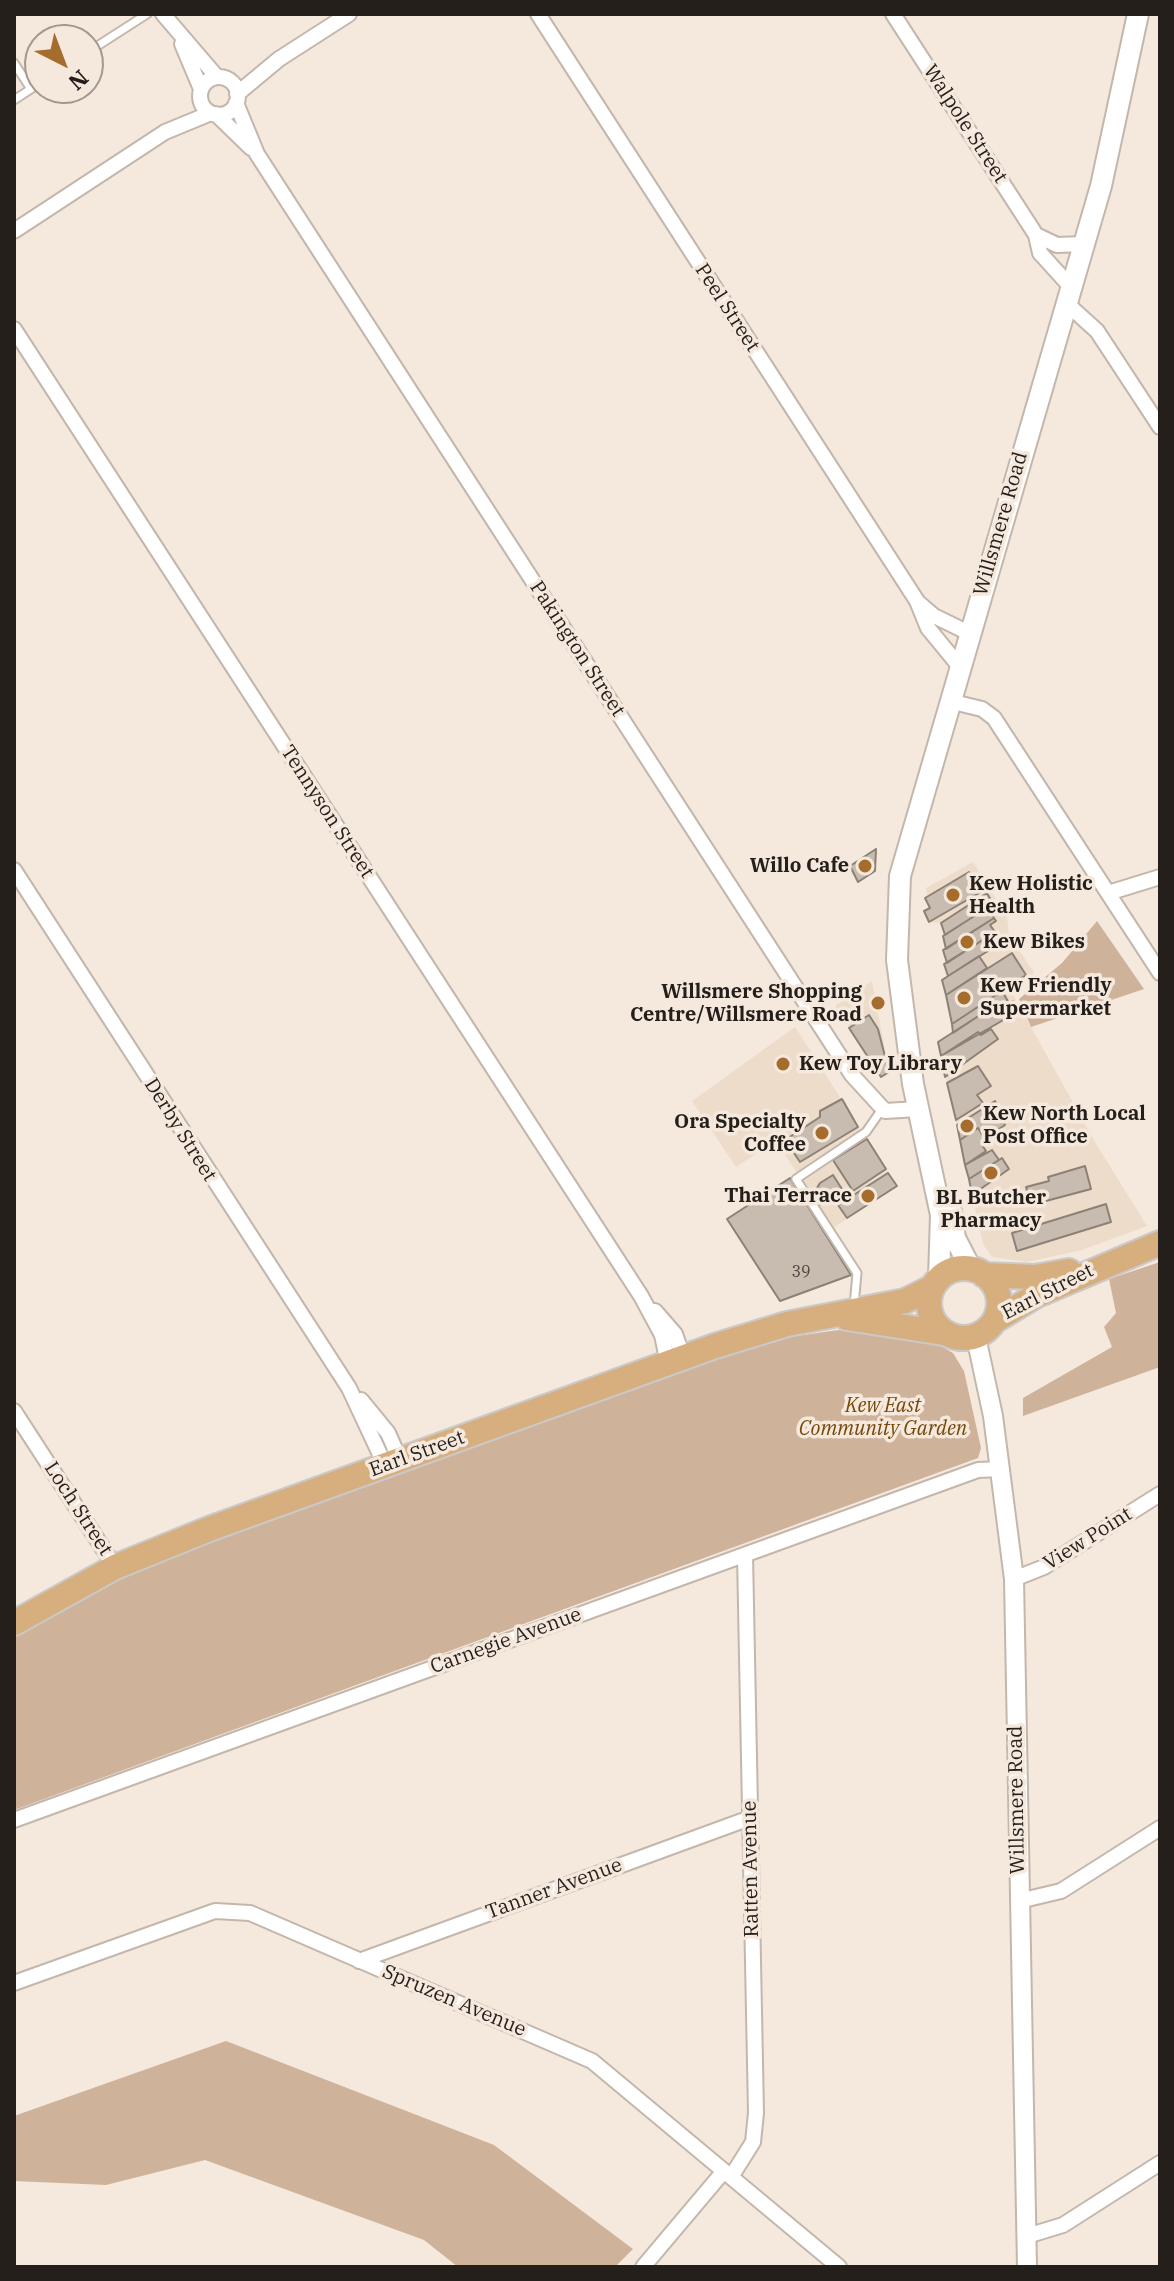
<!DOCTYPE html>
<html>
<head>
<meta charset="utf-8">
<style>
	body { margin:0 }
	#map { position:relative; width:1174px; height:2281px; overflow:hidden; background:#f5e8dd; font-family:"IBM Plex Serif",serif }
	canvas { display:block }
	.frame { position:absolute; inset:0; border:16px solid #241f1b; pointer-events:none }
	.north { position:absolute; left:24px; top:24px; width:80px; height:80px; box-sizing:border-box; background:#f5e8dd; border:2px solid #a1988f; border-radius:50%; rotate:138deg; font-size:22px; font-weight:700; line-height:32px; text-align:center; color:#241f1b }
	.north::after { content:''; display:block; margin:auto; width:28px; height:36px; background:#a66c2b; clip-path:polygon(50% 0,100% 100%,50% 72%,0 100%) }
</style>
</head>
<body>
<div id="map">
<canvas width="1174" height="2281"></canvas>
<div class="frame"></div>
<div class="north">N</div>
</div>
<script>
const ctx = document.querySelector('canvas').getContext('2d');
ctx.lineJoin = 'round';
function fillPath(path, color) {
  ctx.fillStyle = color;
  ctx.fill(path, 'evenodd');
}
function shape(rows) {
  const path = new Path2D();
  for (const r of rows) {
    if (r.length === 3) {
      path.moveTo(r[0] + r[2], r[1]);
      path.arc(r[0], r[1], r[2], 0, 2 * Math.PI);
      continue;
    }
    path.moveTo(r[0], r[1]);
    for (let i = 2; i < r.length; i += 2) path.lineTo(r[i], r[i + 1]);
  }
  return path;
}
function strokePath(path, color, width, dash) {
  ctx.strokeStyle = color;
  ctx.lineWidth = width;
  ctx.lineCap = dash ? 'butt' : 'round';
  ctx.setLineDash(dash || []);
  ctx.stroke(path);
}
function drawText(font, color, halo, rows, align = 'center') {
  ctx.font = font + ' "IBM Plex Serif",serif';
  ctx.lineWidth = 7;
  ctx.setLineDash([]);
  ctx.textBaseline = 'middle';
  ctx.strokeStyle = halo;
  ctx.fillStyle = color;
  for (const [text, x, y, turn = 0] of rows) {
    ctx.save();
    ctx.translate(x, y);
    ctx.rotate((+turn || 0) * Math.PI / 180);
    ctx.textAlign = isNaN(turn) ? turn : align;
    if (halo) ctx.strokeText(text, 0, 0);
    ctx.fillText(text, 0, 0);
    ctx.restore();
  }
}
fillPath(shape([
	[973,862,1007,917,1009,935,1034,973,1011,991,1095,1142,1147,1226,1082,1250,1027,1262,992,1257,983,1244,938,1042,953,1033,942,980,947,976,945,934,941,923,929,922,924,911,930,908,926,888],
	[872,981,889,1072,881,1077,835,1006],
	[795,1027,897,1186,833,1228,776,1141,736,1167,692,1101]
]), '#eedcca');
fillPath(shape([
	[1097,921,1144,989,1031,1027,1019,999,1062,963],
	[1160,1262,1160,1367,1023,1416,1023,1398,1112,1347,1104,1327,1116,1313,1109,1279],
	[838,1330,932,1341,953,1353,964,1371,981,1448,978,1458,14,1810,14,1636,155,1561,694,1365,769,1340],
	[226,2041,494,2145,633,2249,615,2267,458,2267,424,2240,205,2160,106,2185,14,2181,14,2116]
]), '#ceb39a');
const building = shape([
	[876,849,875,871,858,882,850,866,876,849],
	[969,872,981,892,929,922,924,911,930,908,925,898,969,872],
	[987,893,993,904,945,935,941,923,987,893],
	[987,908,994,918,946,949,943,936,987,908],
	[994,918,996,921,990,925,995,932,947,963,943,950,994,918],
	[989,936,996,946,948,976,944,964,989,936],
	[1012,953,1026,975,952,1024,946,995,1012,953],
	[979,956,987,968,946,995,942,980,979,956],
	[1002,991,1009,1003,990,1015,980,1015,953,1033,952,1024,1002,991],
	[1013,1001,1019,1011,941,1056,938,1042,980,1015,990,1015,1013,1001],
	[869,1015,878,1029,889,1072,881,1077,849,1028,869,1015],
	[991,1029,998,1039,945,1077,941,1056,978,1032,981,1035,991,1029],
	[978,1066,991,1086,977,1095,983,1103,956,1120,947,1083,978,1066],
	[842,1099,858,1127,800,1162,785,1140,820,1117,820,1111,842,1099],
	[995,1101,1005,1125,985,1138,978,1128,960,1140,957,1125,995,1101],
	[978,1128,987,1142,982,1145,986,1151,965,1165,960,1140,978,1128],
	[867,1139,886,1169,853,1191,833,1160,867,1139],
	[992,1150,999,1160,969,1179,965,1165,992,1150],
	[1002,1158,1009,1169,972,1195,969,1179,1002,1158],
	[1085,1166,1091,1189,1031,1205,1026,1187,1049,1181,1048,1177,1085,1166],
	[888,1173,897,1186,847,1218,838,1205,888,1173],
	[833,1175,847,1197,817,1205,812,1196,820,1183,833,1175],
	[790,1178,851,1275,780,1301,727,1219,790,1178],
	[1106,1204,1111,1222,1017,1251,1012,1233,1106,1204]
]);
fillPath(building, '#c8bcb1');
strokePath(building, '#8c8176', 2);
const service = shape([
	[88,52,147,14],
	[14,63,31,89],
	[14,100,40,83],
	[854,1306,857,1273,796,1179,866,1132,882,1109]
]);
const minor = shape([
	[163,14,217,77],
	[538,14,917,601,928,628,960,667],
	[893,14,1036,235,1040,253,1070,286],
	[182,44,201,89],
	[219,96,19],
	[237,94,279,59,349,14],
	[236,103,257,154,852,1075,885,1111,918,1109],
	[216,114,251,148],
	[14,231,165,132,211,113],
	[1036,235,1057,245,1083,244],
	[1065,302,1097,331,1160,427],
	[14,329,641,1296,662,1335,668,1363],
	[920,604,934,616,969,633],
	[949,701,982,709,994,718,1160,973],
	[14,870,349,1388,385,1465],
	[1108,893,1160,877],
	[655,1311,675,1334,683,1357],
	[361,1400,388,1433,400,1460],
	[14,1411,115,1567],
	[1014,1579,1044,1567,1160,1494],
	[14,1820,978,1470,1000,1469],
	[1019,1901,1061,1891,1160,1828],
	[359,1961,750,1818],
	[14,1983,215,1911,250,1913,592,2061,839,2267],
	[731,2177,753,2142,756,2113,745,1555],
	[1027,2236,1063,2225,1160,2163],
	[643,2267,724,2171]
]);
const tertiary = shape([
	[976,1337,993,1416,1014,1579,1027,2267]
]);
const secondary = shape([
	[951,1211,955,1238,971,1269],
	[939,1278,941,1215,913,1084,897,960,900,876,1101,186,1138,14]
]);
const primary = shape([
	[964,1303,35],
	[984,1275,1035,1277,1069,1271],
	[847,1318,944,1333],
	[994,1321,1037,1295,1160,1243],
	[14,1623,115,1567,209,1529,715,1346,787,1324,905,1301,931,1288]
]);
strokePath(service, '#c3b7ac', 11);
strokePath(minor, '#c3b7ac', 18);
strokePath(tertiary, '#c3b7ac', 22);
strokePath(secondary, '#c3b7ac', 24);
strokePath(primary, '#cac9c8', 28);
strokePath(service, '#fff', 7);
strokePath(minor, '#fff', 14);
strokePath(tertiary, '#fff', 18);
strokePath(secondary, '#fff', 20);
strokePath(primary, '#d7ae7d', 24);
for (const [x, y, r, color] of [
	[865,866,8,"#a66c2b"],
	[953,895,8,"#a66c2b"],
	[967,942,8,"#a66c2b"],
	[964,998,8,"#a66c2b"],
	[878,1003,8,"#a66c2b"],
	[783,1064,8,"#a66c2b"],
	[967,1126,8,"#a66c2b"],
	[822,1133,8,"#a66c2b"],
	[991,1173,8,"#a66c2b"],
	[868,1196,8,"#a66c2b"]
]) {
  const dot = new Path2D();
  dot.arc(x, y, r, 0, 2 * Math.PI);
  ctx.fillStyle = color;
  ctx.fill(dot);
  strokePath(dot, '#f5e8dd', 3);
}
drawText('16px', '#4d4640', null, [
	["39",801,1272]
]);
drawText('20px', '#241f1b', '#f5e8dd', [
	["Walpole Street",965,124,57],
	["Peel Street",727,308,57],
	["Willsmere Road",1001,524,-74],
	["Pakington Street",577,649,57],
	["Tennyson Street",327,812,57],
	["Derby Street",180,1130,58],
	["Earl Street",1048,1292,-27],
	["Earl Street",417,1454,-20],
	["Loch Street",78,1509,57],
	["View Point",1088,1539,-32],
	["Carnegie Avenue",506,1641,-20],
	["Willsmere Road",1017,1800,-91],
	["Ratten Avenue",751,1869,-91],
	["Tanner Avenue",554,1889,-20],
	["Spruzen Avenue",454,2001,23]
]);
drawText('bold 20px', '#241f1b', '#f5e8dd', [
	["Willo Cafe",849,866,"right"],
	["Kew Holistic",969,884],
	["Health",969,907],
	["Kew Bikes",983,942],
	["Kew Friendly",980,986],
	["Supermarket",980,1009],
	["Willsmere Shopping",862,992,"right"],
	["Centre/Willsmere Road",862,1015,"right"],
	["Kew Toy Library",799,1064],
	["Kew North Local",983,1114],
	["Post Office",983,1137],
	["Ora Specialty",806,1122,"right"],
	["Coffee",806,1145,"right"],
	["Thai Terrace",852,1196,"right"],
	["BL Butcher",991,1198,"center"],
	["Pharmacy",991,1221,"center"]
], 'left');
drawText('italic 20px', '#764709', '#f5e8dd', [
	["Kew East",883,1406],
	["Community Garden",883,1429]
]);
</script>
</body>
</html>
